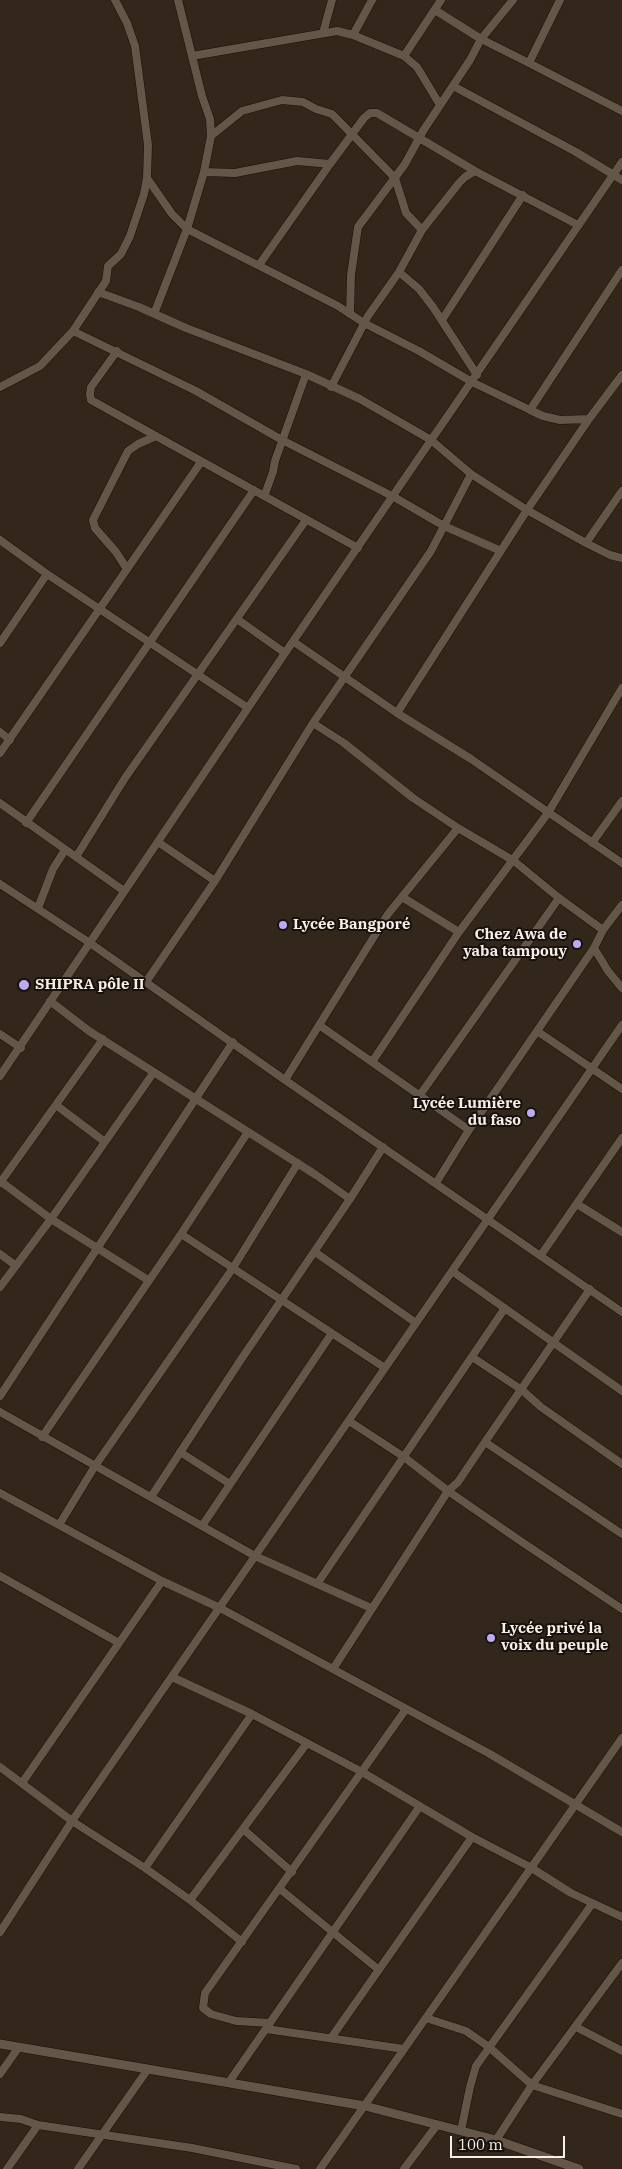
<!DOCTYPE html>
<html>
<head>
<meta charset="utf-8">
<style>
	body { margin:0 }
	#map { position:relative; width:622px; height:2169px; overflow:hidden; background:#33271b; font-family:"IBM Plex Serif",serif }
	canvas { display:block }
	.scale { position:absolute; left:450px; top:2136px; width:115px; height:22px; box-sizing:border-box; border:2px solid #f7eee7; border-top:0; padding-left:6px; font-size:15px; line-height:18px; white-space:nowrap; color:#f7eee7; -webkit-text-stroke:4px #16110c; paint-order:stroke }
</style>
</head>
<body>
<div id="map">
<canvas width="622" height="2169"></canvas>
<div class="scale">100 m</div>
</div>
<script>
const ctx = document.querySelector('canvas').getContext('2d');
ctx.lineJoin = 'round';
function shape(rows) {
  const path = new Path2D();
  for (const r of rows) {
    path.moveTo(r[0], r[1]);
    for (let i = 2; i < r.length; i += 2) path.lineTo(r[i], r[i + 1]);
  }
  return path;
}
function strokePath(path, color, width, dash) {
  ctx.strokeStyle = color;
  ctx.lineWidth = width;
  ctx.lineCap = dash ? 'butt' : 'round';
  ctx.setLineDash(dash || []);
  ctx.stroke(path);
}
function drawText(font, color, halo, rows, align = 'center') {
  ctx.font = font + ' "IBM Plex Serif",serif';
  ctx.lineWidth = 4;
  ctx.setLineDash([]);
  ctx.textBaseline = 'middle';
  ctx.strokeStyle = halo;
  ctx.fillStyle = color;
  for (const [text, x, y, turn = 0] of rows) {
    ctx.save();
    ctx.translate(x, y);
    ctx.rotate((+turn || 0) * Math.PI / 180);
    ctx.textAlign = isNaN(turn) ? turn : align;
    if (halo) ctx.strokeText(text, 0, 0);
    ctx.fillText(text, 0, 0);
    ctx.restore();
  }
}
const minor = shape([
	[560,0,529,63,622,111],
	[435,10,481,39,513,0],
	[323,33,332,0],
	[353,35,372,0],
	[192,56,337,31,353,35,404,56,417,67,440,105],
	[404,56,441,0],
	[453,86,576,152,622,180],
	[211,136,242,111,282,100,303,102,316,109,332,114,395,178,406,213,422,230],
	[204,172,235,173,297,161,330,164,364,118,370,113,377,113,475,171],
	[147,178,172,214,187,229,338,306,364,323,419,351,472,382,530,410,622,270],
	[259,265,330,164],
	[399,272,419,289,433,307,477,375],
	[98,292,139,307,186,328,306,374,360,399,431,440,471,474,527,510,586,543,610,555,622,558],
	[154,314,187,229,204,172,211,136,210,119,202,96,178,0],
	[350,314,351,275,358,227,405,164,423,131,470,60,481,39,529,63],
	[442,320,523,195],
	[73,331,196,391,282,440,394,497,444,526,501,551],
	[117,351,91,387,90,394,91,400,358,548],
	[0,387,40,366,73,331,106,281,108,266,121,254,130,236,144,194,147,178,148,145,135,46,127,23,115,0],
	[331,387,368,316,399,272,422,230,459,183,465,177,475,171,578,225],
	[530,410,543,416,560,420,589,419],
	[265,494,273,472,275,461,306,374],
	[0,540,47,574,248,708],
	[586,543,622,491],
	[127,569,116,552,95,528,93,520,128,451,138,444,156,436],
	[237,619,285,653],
	[294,642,397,713,471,759,622,863],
	[0,643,47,574],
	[397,713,527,510,589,419,622,375],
	[313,723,344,743,413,798,458,828,514,861,559,898,603,930],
	[0,732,10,740],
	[0,753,201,462],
	[0,803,124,891],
	[26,823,254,490],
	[158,842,215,881],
	[592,843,622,801],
	[76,857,125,778,306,520],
	[0,884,90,943,285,1080,622,1312],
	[402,897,459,932],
	[38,908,53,869,65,850],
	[594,948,608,971,622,988],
	[146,982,215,881,313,723,431,551,471,474],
	[50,1001,89,1031,316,1175,350,1199],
	[319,1025,469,1130],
	[537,1031,622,1089],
	[0,1034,21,1048],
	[372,1062,459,932,548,813,622,688],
	[0,1076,285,653,622,162],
	[285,1080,388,914,458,828],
	[420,1095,559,898],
	[56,1105,105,1142],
	[0,1181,51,1219,148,1280],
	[0,1183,103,1039],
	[436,1183,469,1130,594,948,603,930,622,905],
	[577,1204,622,1232],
	[181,1234,385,1368],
	[315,1252,416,1323],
	[0,1254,15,1265],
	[541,1255,622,1138],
	[452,1271,622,1391],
	[0,1287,51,1219,154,1072],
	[472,1357,522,1390,541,1407,622,1464],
	[0,1396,233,1042],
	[0,1412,255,1556,371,1608],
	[349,1421,404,1457,448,1491,519,1540,622,1609],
	[42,1437,181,1234,248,1132],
	[485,1442,622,1534],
	[180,1452,230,1484],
	[0,1493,162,1581,220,1608,490,1754,622,1832],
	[151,1497,240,1361,350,1199,383,1147],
	[59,1525,95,1466,233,1268,298,1163],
	[202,1526,332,1333],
	[0,1576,119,1643],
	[317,1584,505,1308],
	[333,1669,448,1491,458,1482,485,1442,590,1289],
	[172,1677,252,1714,362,1772,472,1837,530,1867,571,1893,622,1917],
	[0,1767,72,1821,145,1868,190,1900,242,1942],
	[22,1783,162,1581],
	[243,1829,292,1872],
	[145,1868,252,1714],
	[280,1889,379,1970],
	[190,1900,307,1743],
	[0,1932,72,1821,622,1025],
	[426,2018,466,2031,489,2047,532,2085,622,2114],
	[270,2023,236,2021,211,2014,203,2008,205,1993,406,1709],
	[576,2027,622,2051],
	[266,2029,404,2049],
	[331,2038,472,1837],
	[0,2074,19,2047],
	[229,2082,420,1806],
	[0,2117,21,2119,38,2125,192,2148,296,2169],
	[461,2131,470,2087,476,2066,592,1904],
	[496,2140,532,2085,622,1963],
	[7,2169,38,2125],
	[78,2169,148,2069],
	[320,2169,622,1738],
	[404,2169,437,2125]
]);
const tertiary = shape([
	[0,2044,365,2106,496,2140,579,2169]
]);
strokePath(minor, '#1a0f05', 9);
strokePath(tertiary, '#1a0f05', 10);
strokePath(minor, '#645649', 8);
strokePath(tertiary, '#645649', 9);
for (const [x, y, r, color] of [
	[283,925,5,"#bcaaf5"],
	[577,944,5,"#bcaaf5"],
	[24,985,6,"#bcaaf5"],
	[531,1113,5,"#bcaaf5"],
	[491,1638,5,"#bcaaf5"]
]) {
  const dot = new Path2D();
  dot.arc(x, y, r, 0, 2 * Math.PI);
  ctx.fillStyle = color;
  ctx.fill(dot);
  strokePath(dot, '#16110c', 2);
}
drawText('bold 15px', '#f7eee7', '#16110c', [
	["Lycée Bangporé",293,925],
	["Chez Awa de",567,935,"right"],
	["yaba tampouy",567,952,"right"],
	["SHIPRA pôle II",35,985],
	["Lycée Lumière",521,1104,"right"],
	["du faso",521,1121,"right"],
	["Lycée privé la",501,1629],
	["voix du peuple",501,1646]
], 'left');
</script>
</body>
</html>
